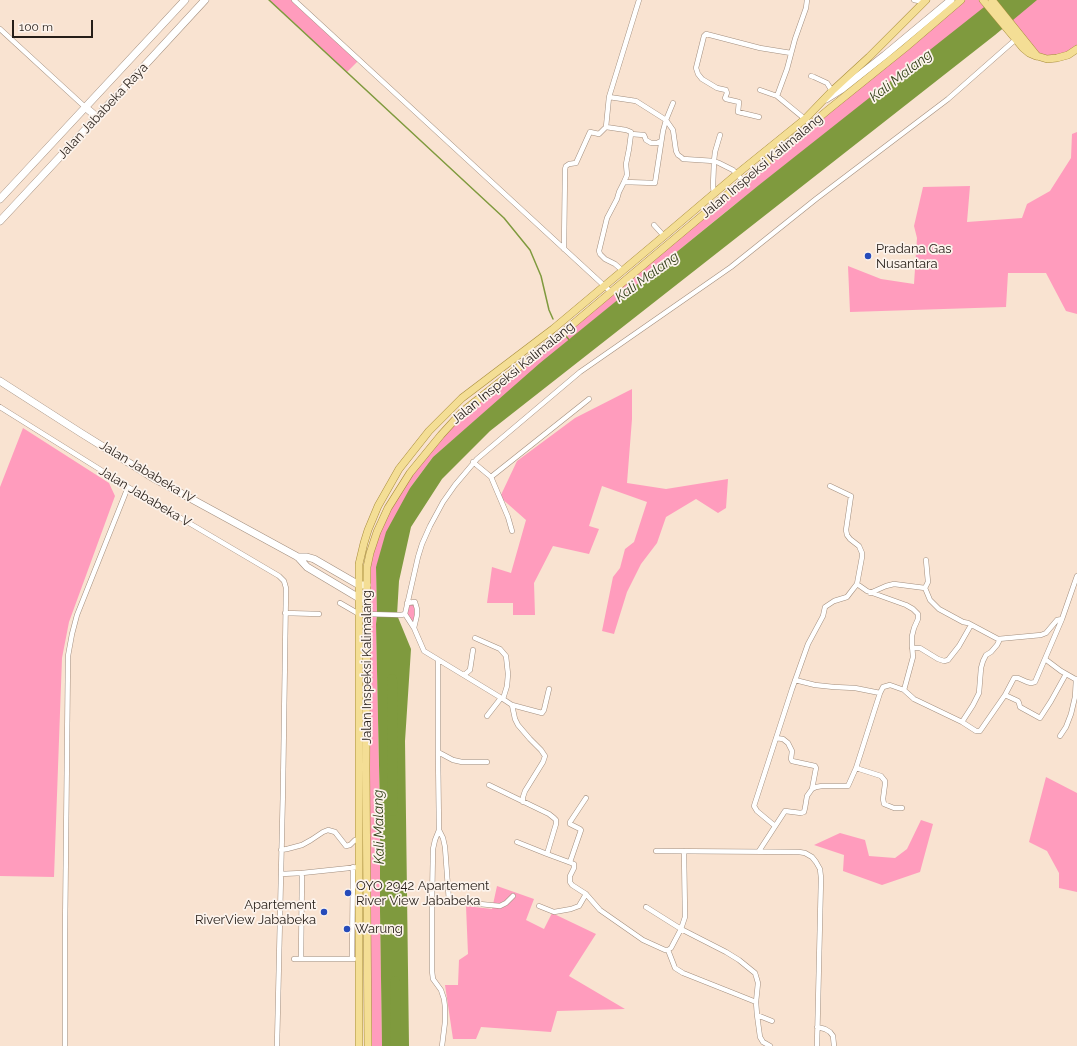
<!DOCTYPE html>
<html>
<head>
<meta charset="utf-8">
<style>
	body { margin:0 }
	#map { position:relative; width:1077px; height:1046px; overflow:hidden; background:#f9e3d1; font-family:Raleway,sans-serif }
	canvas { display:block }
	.scale { position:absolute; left:12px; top:20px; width:81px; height:18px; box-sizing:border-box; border:2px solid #261e18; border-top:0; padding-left:5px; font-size:12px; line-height:14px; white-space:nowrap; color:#261e18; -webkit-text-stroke:3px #fcf3ec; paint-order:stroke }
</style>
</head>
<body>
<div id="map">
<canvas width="1077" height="1046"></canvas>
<div class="scale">100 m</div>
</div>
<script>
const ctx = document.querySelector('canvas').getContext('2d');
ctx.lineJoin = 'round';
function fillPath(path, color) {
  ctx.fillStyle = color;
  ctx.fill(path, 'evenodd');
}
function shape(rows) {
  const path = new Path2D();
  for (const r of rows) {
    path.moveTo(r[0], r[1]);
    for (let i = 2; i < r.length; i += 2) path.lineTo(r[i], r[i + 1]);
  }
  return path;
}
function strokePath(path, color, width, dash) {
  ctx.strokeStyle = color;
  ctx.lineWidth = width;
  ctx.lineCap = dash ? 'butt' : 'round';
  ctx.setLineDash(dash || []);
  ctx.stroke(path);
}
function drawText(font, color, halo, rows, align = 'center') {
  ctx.font = font + ' Raleway,sans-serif';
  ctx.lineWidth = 3.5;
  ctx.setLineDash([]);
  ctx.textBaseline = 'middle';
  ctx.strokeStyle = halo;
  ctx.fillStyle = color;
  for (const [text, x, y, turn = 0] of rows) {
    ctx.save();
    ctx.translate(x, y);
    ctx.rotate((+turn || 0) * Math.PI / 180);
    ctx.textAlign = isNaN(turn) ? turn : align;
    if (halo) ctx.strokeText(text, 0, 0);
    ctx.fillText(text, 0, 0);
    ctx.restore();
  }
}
fillPath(shape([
	[269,0,294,0,359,60,347,72],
	[961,0,1077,0,1077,49,1068,55,1041,58,987,6,728,210,558,349,433,457,410,488,376,567,377,615,376,624,380,815,380,907,382,1046,368,1046,367,567,388,508,451,424],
	[1077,132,1077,314,1066,311,1046,273,1008,273,1006,307,850,312,848,266,881,279,914,284,917,238,914,226,923,187,970,186,967,222,1022,218,1027,204,1050,191,1071,158,1072,134],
	[632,389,632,419,627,483,666,489,728,479,726,508,718,513,696,499,666,517,657,543,641,564,627,592,614,634,602,631,613,577,620,568,625,549,634,542,647,502,602,486,589,526,599,529,589,554,553,546,534,583,535,615,513,615,513,603,487,603,492,567,511,573,526,520,500,497,517,461,575,418],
	[23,428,109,483,115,496,69,622,62,658,54,877,0,876,0,487],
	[415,602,417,609,414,628,405,614,407,603],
	[1046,777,1077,793,1077,892,1059,888,1059,873,1047,851,1029,842],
	[921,820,933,824,920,872,882,885,843,871,844,855,814,845,840,833,865,840,869,856,895,858,907,849],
	[497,886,534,899,526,920,544,929,552,913,596,934,569,976,625,1009,557,1011,551,1032,481,1027,476,1039,453,1039,445,985,458,985,459,960,468,954,466,906,492,909]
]), '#ff9cbd');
fillPath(shape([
	[993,0,1037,0,995,35,490,431,442,479,411,527,399,581,397,615,411,649,405,741,409,1046,382,1046,380,911,380,812,376,624,377,615,376,567,386,532,410,488,433,457,540,363,759,185]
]), '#7f9a3e');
strokePath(shape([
	[269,0,504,218,530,250,541,276,549,310,553,319],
	[566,336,570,341]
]), '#7f9a3e', 1.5);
strokePath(shape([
	[392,679,393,811],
	[395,981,396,1046]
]), '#7f9a3e', 10);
const street = shape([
	[294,0,611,292],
	[914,0,924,2],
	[0,29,85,107],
	[811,76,814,77,827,83,832,91],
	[760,90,777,96,805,119,810,125],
	[777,96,787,69,795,39,806,8,807,0],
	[609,97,636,101,666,120,673,130,676,151,678,155,681,157,683,159,714,161,719,163,733,170,743,181],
	[759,117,738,112,739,102,726,99,725,98,727,93,726,90,717,88,702,79,698,74,696,68,704,36,706,34,710,35,760,48,791,53],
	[606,127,626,130,631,132,631,134,644,135,646,140,651,143,657,143,661,141],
	[624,182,627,175,626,164,629,149,631,134],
	[714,194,713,186,714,161,715,152,720,135],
	[654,225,664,236],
	[564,249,565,169,566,166,569,164,576,163,590,132,599,134,606,127,609,97,639,0],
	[623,271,615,264,605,259,600,254,599,251,607,218,617,199,619,192,624,182,655,183,663,131,666,120,673,103],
	[0,407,128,487,279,576,284,581,286,588,283,788,277,1046],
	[473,462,491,477],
	[830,486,851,496,846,530,847,535,850,539,859,546,862,553,862,557,857,584,867,591,906,605,913,609,918,614,918,619,914,628,912,636,912,645,913,657,904,690],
	[512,531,508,517,491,477,589,399],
	[925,588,930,600,939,609,963,622,968,623,998,639,1041,635,1046,633,1057,620,1062,619],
	[870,593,886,586,894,584,925,588,928,582,926,560],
	[340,603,359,614],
	[407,603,415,602,417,609,417,615,414,628],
	[285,613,319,614],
	[367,614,401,615,405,614],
	[475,638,500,649,506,656,508,674,507,686,503,699],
	[912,648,920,648,938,659,944,661,948,660,959,646,971,625],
	[1045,659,1061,671,1077,680],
	[438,660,438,752,439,830,443,838,445,847,449,901],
	[464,675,470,670,473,650],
	[795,680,815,685,834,687,855,688,880,693],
	[549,689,544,710,542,713,512,705,503,699,424,651,414,628,405,614,418,557,422,544,430,526,443,502,455,485,477,459,580,372,731,267,816,199,948,99,1015,40],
	[1005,695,1018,701,1019,703,1020,707,1040,718,1051,701,1066,674],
	[512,705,515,719,518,725,530,739,541,750,545,756,543,762,525,791,523,797,523,802],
	[487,716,501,698],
	[962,722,973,705,979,693,981,668,983,661,986,655,991,652,997,645,1000,639],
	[1060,736,1066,727,1071,714,1075,697,1076,679],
	[776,738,783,739,788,743,792,751,791,759,792,761,815,766,816,768,812,789],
	[438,752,453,760,462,762,487,762],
	[856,768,881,776,885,781,885,784,883,799,884,804,894,808,902,808],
	[489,785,549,814,554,818,556,820,556,824,547,854,574,864,574,868,570,876,570,882,572,885,586,894,600,910,643,940,665,950,668,950],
	[775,826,757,811,754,806,792,689,808,644,823,616,825,607,834,601,847,597,850,593,857,584],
	[517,842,547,854],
	[281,850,287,849,302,845,311,840,323,832,328,830,335,832,346,846,350,845,355,840,359,841],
	[656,851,799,852,805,853,812,857,816,862,820,869,821,878,817,1046],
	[759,851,785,811,801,813,804,812,805,808,807,796,812,789,816,787,822,786,848,786,856,768,880,693,883,687,890,685,904,690,914,699,962,722,976,731,980,731,1005,695,1014,678,1018,678,1027,682,1031,683,1035,682,1062,619,1077,576],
	[570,862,581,830,580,829,570,824,570,822,586,798],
	[281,874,302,873],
	[432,904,433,849,435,840,439,830],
	[539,906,554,912,571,909,579,906,586,894],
	[646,907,681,929,726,952,739,960,755,973,756,976,758,983,756,1002,757,1015,772,1021],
	[668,950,675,968,683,973,756,1002],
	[668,950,671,948,681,929,685,917,684,851],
	[294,959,354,959],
	[301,959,302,873,359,867],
	[352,959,353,867],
	[757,1015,760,1037,763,1042,770,1046],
	[817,1027,825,1029,830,1032,833,1036,834,1046],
	[65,1046,65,935,68,656,72,634,77,615,128,487],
	[442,1046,445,1022,445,1007,444,999,441,990,433,979,432,971,432,904,449,901,500,906,506,903,513,896]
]);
const secondary = shape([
	[826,99,842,89,885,55,951,0],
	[85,107,97,117],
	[0,199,185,0],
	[0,221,97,117,205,0],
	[0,381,81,433,155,479,298,557,307,567,359,598,364,599],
	[298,557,307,557,314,559,359,585,367,585]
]);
const primary = shape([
	[983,0,1023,48,1029,53,1036,56],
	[992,0,1037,56,1047,59,1057,58,1068,55,1077,49],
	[359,1046,359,564,364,543,368,530,378,506,399,469,429,431,462,398,553,329,664,236,737,174,805,119,832,91,869,57,926,0],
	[368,1046,366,768,367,567,370,553,377,532,388,508,410,473,441,435,462,412,529,359,560,335,828,110,905,48,961,0]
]);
strokePath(street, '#a28e7e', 5.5);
strokePath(secondary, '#a28e7e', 8);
strokePath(primary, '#a78c3b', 8);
strokePath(street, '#fff', 4.5);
strokePath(secondary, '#fff', 7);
strokePath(primary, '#f4de95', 7);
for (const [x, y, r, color] of [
	[868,256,4,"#264bba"],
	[348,893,4,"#264bba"],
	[324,912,4,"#264bba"],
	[347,929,4,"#264bba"]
]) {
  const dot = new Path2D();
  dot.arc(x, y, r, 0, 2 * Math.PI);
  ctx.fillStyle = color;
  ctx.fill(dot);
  strokePath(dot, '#fcf3ec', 1.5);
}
drawText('13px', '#261e18', '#fcf3ec', [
	["Jalan Jababeka Raya",103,111,-47],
	["Jalan Inspeksi Kalimalang",762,166,-40],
	["Jalan Inspeksi Kalimalang",513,373,-39],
	["Jalan Jababeka IV",147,472,31],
	["Jalan Jababeka V",145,497,31],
	["Jalan Inspeksi Kalimalang",367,667,-90]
]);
drawText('13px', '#261e18', '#fcf3ec', [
	["Pradana Gas",876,249],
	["Nusantara",876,264],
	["OYO 2942 Apartement",356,886],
	["River View Jababeka",356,901],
	["Apartement",316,905,"right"],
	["RiverView Jababeka",316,920,"right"],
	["Warung",355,929]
], 'left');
drawText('italic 14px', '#35411b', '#fcf3ec', [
	["Kali Malang",901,76,-38],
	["Kali Malang",647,277,-36],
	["Kali Malang",379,827,-91]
]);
</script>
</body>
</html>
